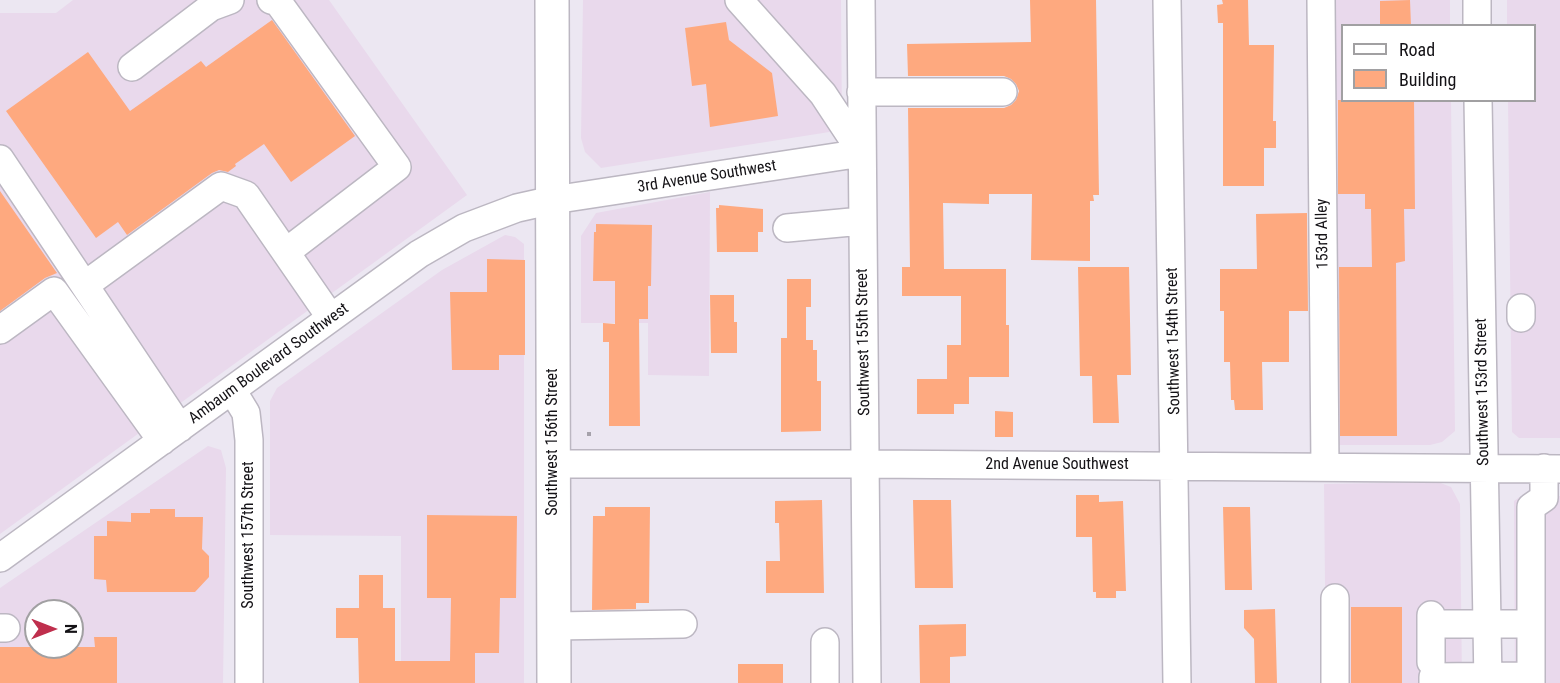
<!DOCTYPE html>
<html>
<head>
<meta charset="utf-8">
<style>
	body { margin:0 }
	#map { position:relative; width:1560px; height:683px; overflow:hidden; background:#ece7f2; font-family:"Roboto Condensed",sans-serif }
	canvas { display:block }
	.legend { position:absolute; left:1341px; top:24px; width:195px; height:78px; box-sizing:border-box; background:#fff; border:2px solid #a1a0a2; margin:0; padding:8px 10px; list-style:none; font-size:18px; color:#141216 }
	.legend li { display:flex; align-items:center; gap:12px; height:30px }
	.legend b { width:30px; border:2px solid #a1a0a2 }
	.north { position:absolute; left:24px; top:599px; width:60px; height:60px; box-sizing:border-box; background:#fff; border:2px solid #a1a0a2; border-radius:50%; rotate:90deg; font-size:16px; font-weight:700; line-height:24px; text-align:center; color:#141216 }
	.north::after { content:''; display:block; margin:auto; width:21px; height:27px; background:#bf2f4d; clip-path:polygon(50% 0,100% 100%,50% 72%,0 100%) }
</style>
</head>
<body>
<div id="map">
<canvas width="1560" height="683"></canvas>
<ul class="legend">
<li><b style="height:8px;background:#fff"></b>Road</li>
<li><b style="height:16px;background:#fea97f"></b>Building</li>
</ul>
<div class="north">N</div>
</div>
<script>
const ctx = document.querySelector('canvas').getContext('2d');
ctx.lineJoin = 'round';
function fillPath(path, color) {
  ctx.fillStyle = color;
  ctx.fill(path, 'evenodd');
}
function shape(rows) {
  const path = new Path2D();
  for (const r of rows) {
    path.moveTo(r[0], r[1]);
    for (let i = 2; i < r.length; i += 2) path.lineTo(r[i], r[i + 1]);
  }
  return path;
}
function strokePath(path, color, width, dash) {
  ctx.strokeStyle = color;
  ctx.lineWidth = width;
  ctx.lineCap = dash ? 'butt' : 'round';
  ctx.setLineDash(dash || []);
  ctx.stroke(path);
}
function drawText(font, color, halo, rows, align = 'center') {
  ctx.font = font + ' "Roboto Condensed",sans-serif';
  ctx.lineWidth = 5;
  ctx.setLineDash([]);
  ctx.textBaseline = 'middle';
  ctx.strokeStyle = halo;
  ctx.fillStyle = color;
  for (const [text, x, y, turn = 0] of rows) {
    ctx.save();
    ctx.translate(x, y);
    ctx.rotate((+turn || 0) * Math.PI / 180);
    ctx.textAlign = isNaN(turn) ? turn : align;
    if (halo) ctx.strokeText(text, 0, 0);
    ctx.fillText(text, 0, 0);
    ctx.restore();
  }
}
fillPath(shape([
	[73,0,329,0,467,195,0,534,0,13,56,13],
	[583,0,841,0,842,130,601,168,585,152,581,138],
	[1314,0,1450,0,1450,25,1342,26,1342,100,1451,101,1455,431,1442,442,1430,445,1319,445],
	[1507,0,1560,0,1560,438,1519,438,1512,432,1508,101,1534,100,1534,26,1507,25],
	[710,192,709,376,648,375,648,323,581,323,581,236,596,213],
	[505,235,515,237,524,244,524,683,401,683,401,536,270,535,270,401,277,388,442,270],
	[208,446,221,450,226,468,223,683,0,683,0,588],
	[36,611,72,611,72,647,36,647],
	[1438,482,1451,487,1460,504,1462,683,1326,683,1324,484],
	[1521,496,1560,496,1560,683,1515,683,1514,501]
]), '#e9d9ec');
fillPath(shape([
	[1030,0,1096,0,1099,195,1093,195,1094,201,1090,201,1090,261,1031,260,1032,194,989,194,989,204,943,203,944,269,1006,269,1006,325,1009,325,1009,377,969,377,969,404,954,404,954,414,917,414,917,379,947,379,947,345,961,345,961,296,902,296,902,267,910,267,908,108,1004,108,1011,105,1016,100,1019,91,1016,84,1011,79,1004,76,908,76,907,44,1031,42],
	[1222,0,1248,0,1249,45,1274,45,1273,121,1276,121,1276,148,1264,148,1264,186,1223,186,1223,23,1218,23,1217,5,1223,4],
	[1410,0,1411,26,1380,26,1380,1],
	[272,20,355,136,291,182,264,144,235,164,236,166,228,172,219,170,212,173,127,235,118,222,96,238,6,111,88,52,130,111,201,61,206,67],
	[726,22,729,40,772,73,778,116,710,127,706,84,692,86,685,28],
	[1338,100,1414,100,1415,209,1404,209,1405,261,1396,263,1397,436,1340,436,1339,267,1372,267,1371,209,1365,209,1365,194,1338,194],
	[0,191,57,273,45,278,0,311],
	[719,205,763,209,763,232,758,232,758,252,717,252,716,208,719,208],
	[1307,213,1308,311,1289,311,1289,362,1262,362,1263,410,1235,410,1234,400,1231,400,1230,362,1224,362,1224,311,1220,311,1220,269,1257,269,1256,214],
	[596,224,652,225,651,286,648,286,648,319,639,319,640,426,609,426,609,342,603,342,603,323,615,324,615,281,593,281,594,232,596,232],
	[487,259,525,260,525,355,499,355,499,370,452,370,450,292,487,292],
	[1078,267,1129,267,1131,375,1117,375,1119,423,1093,423,1092,376,1080,376],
	[787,279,811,279,811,307,806,307,806,340,813,340,813,350,817,350,817,381,821,381,821,431,781,432,781,338,787,338],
	[710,295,734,295,734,322,737,322,737,353,711,353],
	[995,411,1013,412,1013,437,995,437],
	[1076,495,1099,495,1099,502,1123,501,1126,591,1116,591,1116,598,1096,598,1096,592,1093,592,1092,537,1076,537],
	[822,500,824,593,766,593,766,561,780,561,779,523,775,523,775,501],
	[913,500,951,500,953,588,915,588],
	[605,507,650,507,649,603,636,603,636,609,592,610,593,516,605,516],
	[1223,507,1250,507,1252,590,1225,590],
	[150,509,175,509,175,517,203,517,202,549,209,556,209,577,195,592,107,592,106,580,94,579,94,536,107,536,107,521,131,522,131,513,150,513],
	[427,515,517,516,516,598,500,598,499,653,475,653,475,683,359,683,358,638,336,638,336,608,359,608,359,575,383,575,383,608,395,608,395,661,450,661,451,598,427,598],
	[1351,607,1402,607,1402,683,1351,683],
	[1275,609,1277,683,1255,683,1254,639,1244,628,1244,610],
	[966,624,966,656,950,657,950,683,920,683,919,625],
	[94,637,117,637,117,683,0,683,0,647,95,647],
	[738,664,783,664,783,683,738,683]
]), '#fea97f');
const minor = shape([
	[271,0,278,2,397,167,286,252],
	[861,0,867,683],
	[1167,0,1177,683],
	[1321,0,1325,467],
	[1477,0,1477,26],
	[132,67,211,7,230,0],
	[861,92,1003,92],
	[1478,100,1488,683],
	[0,159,180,428],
	[787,228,862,221],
	[85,285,221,186,246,195,331,318],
	[1521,308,1521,318],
	[0,330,54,291,162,441],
	[232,390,246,413,249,440,249,683],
	[553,464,865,464,1560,469],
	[0,558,419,254,464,228,517,208,553,200,862,153,823,94,739,0],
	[1335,598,1335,683],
	[1431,615,1431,662],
	[1431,624,1531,624],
	[554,626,683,624],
	[0,628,6,628],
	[825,642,825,683],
	[1433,683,1433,677,1531,676],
	[1531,683,1531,507,1544,498,1544,468]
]);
const major = shape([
	[552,0,554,683]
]);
strokePath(minor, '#bcb7c2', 30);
strokePath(major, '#bcb7c2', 36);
strokePath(shape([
	[589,436,589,432]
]), '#a6a2ab', 4, [4.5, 4.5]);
strokePath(minor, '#fff', 27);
strokePath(major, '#fff', 33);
drawText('16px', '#141216', '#fff', [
	["3rd Avenue Southwest",707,177,-9],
	["153rd Alley",1323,234,-91],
	["Southwest 154th Street",1174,341,-91],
	["Southwest 155th Street",864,342,-91],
	["Ambaum Boulevard Southwest",269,364,-36],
	["Southwest 153rd Street",1483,392,-91],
	["Southwest 156th Street",553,442,-90],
	["2nd Avenue Southwest",1057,465],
	["Southwest 157th Street",249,535,-90]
]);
</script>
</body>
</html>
